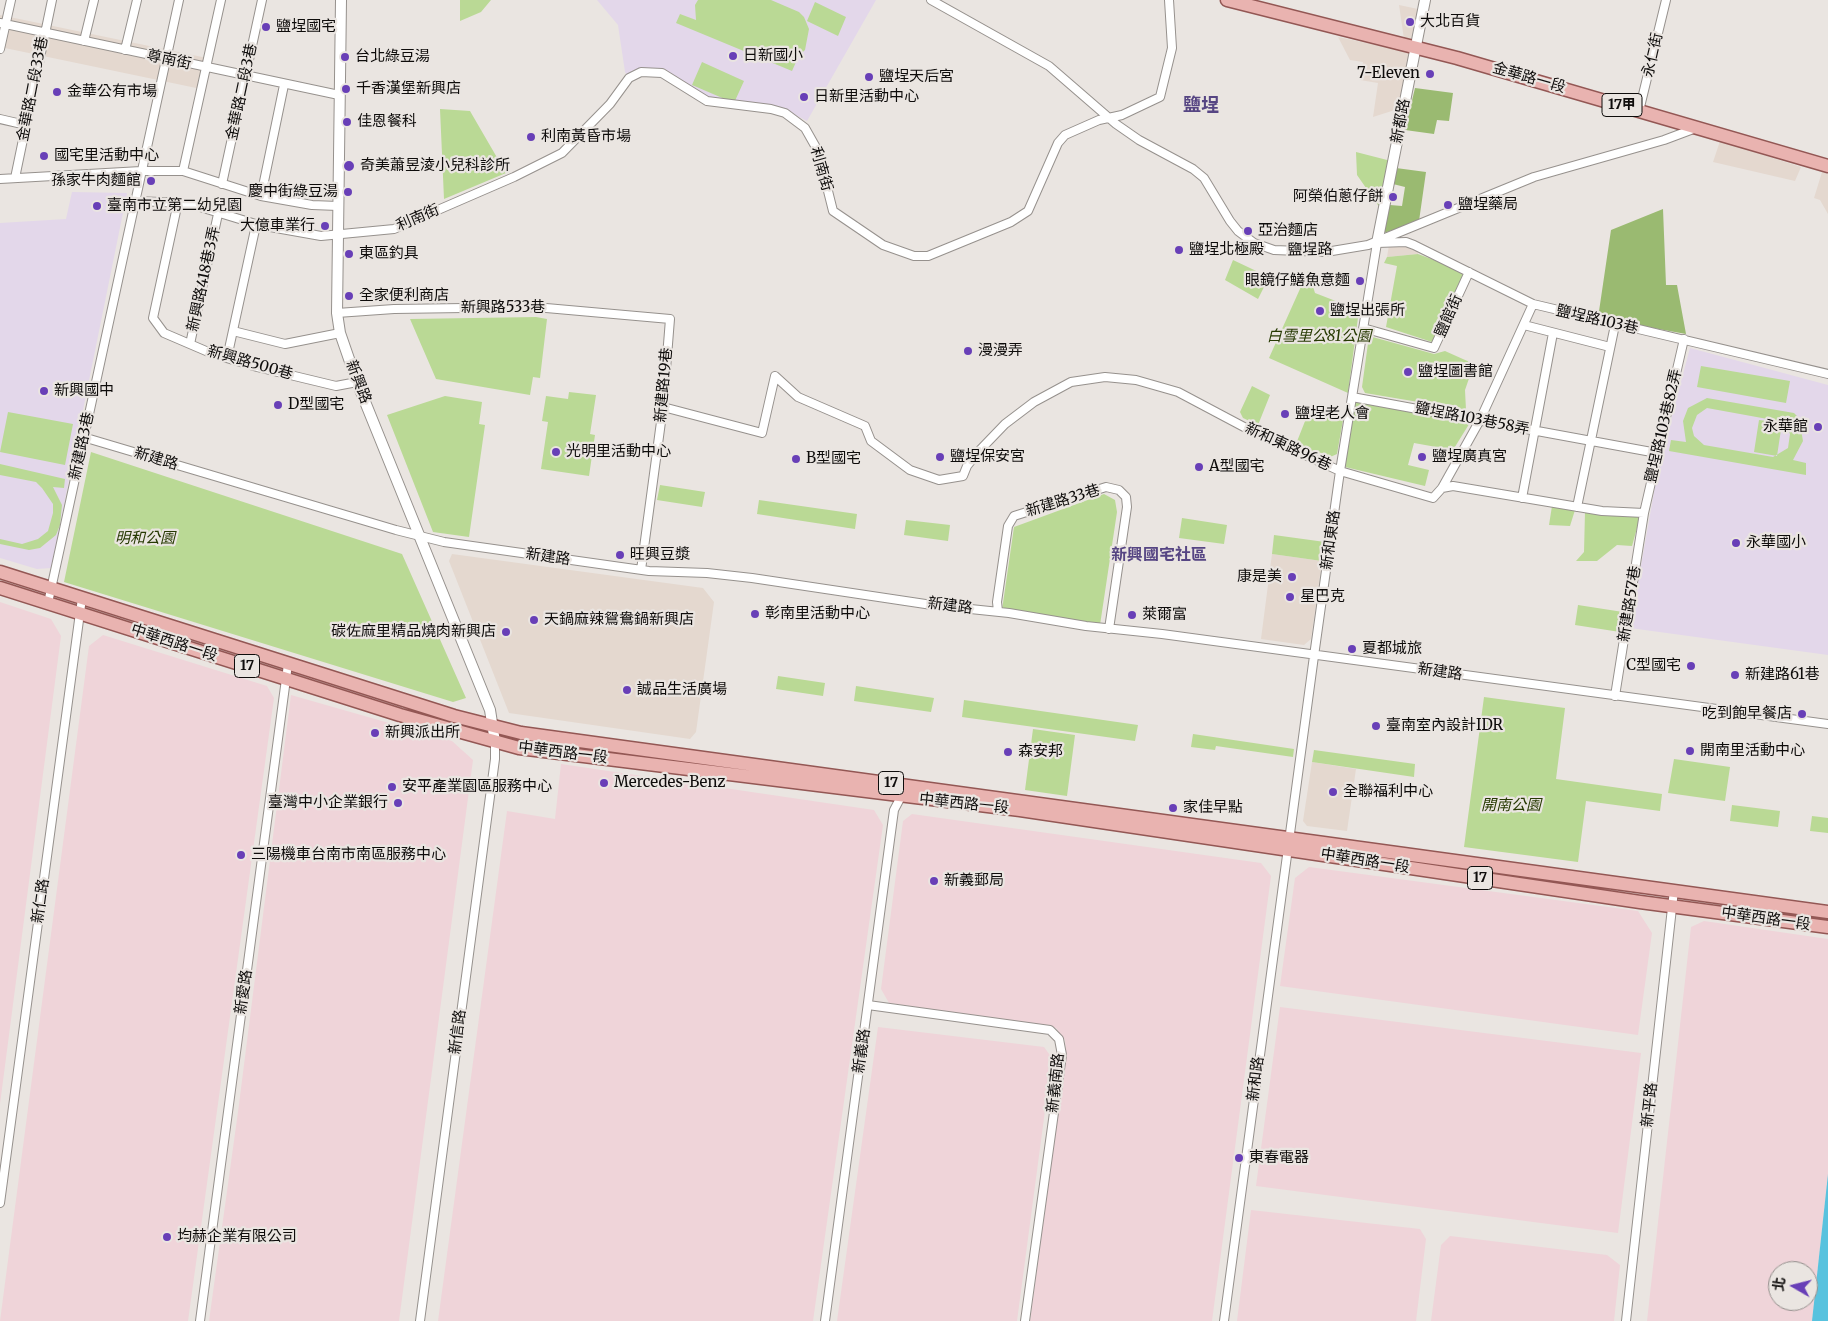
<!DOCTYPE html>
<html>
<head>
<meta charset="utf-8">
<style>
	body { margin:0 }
	#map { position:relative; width:1828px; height:1321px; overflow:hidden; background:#eae5e1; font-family:Merriweather,"Noto Sans TC",serif }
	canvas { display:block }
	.north { position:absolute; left:1768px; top:1261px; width:50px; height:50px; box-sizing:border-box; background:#eae5e1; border:1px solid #928e8b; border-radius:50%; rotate:278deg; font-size:14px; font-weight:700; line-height:20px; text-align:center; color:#0e0c0b }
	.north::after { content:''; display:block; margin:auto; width:18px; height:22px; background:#683fb7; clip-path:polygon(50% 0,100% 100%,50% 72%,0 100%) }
</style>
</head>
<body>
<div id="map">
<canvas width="1828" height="1321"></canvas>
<div class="north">北</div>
</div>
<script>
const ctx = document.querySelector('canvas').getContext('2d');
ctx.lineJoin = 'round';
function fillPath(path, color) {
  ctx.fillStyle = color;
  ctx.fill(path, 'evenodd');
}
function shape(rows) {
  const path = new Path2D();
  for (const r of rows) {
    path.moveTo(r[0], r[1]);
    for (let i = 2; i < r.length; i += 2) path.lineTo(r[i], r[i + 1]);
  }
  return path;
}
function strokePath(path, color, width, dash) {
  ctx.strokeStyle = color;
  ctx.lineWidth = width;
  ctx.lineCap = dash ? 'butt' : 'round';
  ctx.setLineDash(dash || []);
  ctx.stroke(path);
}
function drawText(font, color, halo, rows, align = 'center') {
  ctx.font = font + ' Merriweather,"Noto Sans TC",serif';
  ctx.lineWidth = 4.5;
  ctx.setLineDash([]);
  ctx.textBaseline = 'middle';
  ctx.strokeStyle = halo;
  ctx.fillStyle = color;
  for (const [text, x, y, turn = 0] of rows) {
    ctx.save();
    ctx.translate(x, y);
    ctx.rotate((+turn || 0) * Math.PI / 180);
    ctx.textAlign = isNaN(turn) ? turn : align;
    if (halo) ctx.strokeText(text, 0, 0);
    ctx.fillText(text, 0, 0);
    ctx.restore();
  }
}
fillPath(shape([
	[1399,5,1418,9,1411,40,1404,39],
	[0,15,207,58,201,89,0,47],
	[1338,37,1409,52,1398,109,1373,117,1378,83,1360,80,1363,62,1350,60],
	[1720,141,1801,167,1795,181,1713,162],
	[1822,172,1828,174,1828,214,1820,200,1814,198],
	[1406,244,1417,249,1418,254,1387,257,1389,245],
	[452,554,703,588,714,602,696,732,690,739,509,713,449,561],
	[1272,554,1322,561,1311,639,1304,645,1261,639],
	[1312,762,1356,769,1347,831,1307,826,1303,821]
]), '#e4d8cf');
fillPath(shape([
	[0,602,51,619,61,636,0,1104],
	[103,635,267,686,274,698,188,1321,0,1321,89,646],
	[291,695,452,741,473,760,399,1321,209,1321,238,1112],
	[561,764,874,810,883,825,813,1321,438,1321,507,811,555,819],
	[912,814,1261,863,1271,876,1212,1321,1030,1321,1066,1054,1065,1040,1056,1028,889,1003,881,989,903,821],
	[1309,867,1638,911,1652,933,1638,1035,1280,986,1295,878],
	[1704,921,1828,939,1828,1174,1812,1321,1647,1321,1691,927],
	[1778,1271,1808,1271,1808,1301,1778,1301],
	[1280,1007,1641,1053,1618,1233,1256,1186],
	[878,1027,1044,1047,1052,1058,1017,1321,837,1321],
	[1251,1210,1420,1229,1426,1239,1416,1321,1237,1321],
	[1450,1236,1607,1255,1620,1265,1614,1321,1431,1321,1441,1245]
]), '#efd4d9');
fillPath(shape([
	[597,0,876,0,807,121,778,106,712,101,656,73,629,78,625,72,618,25],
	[72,192,127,193,51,568,37,569,0,558,0,223,66,219],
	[1690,348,1828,385,1828,655,1630,628,1659,464]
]), '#e3d7ea');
fillPath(shape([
	[460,0,491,0,481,12,460,21],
	[698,0,771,0,799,12,804,17,809,29,805,50,794,60,796,62,792,71,676,23,680,14,696,20,695,5],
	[815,2,846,17,838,36,807,21],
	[702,62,744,81,734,103,692,85],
	[440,109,470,111,506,173,444,199],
	[1356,152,1391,161,1380,208,1357,175],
	[1418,254,1466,272,1432,342,1386,327,1397,266,1384,263,1387,257],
	[1233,260,1269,277,1258,299,1225,280],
	[1308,271,1315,293,1359,310,1348,393,1269,358],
	[536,317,547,319,540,378,533,377,530,395,436,379,410,319],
	[1369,336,1434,354,1445,351,1474,364,1465,390,1466,410,1365,393,1362,387],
	[1701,366,1790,381,1786,403,1697,387],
	[1252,386,1270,395,1258,425,1243,418,1240,412],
	[569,392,596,395,590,434,595,435,589,476,541,469,548,422,542,421,546,396,568,399],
	[445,396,482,402,479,424,485,425,469,537,433,532,387,415],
	[1354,398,1471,421,1453,450,1414,443,1408,465,1429,470,1425,486,1345,467],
	[1707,398,1794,413,1799,418,1803,441,1793,460,1806,463,1806,475,1669,451,1671,440,1686,442,1683,421,1688,408],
	[1707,408,1784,422,1790,434,1788,448,1773,457,1704,445,1694,436,1692,428,1697,415],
	[1311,406,1343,420,1337,454,1328,458,1296,444],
	[8,412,73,424,65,465,0,452],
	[1759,420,1782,423,1777,456,1754,452],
	[91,452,402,554,466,698,453,702,64,582],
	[0,464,65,479,64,488,53,487,62,505,60,525,56,535,40,548,29,550,0,544,0,539,22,544,38,539,48,531,53,513,53,504,42,488,36,482,0,475],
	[660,485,705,492,702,507,657,500],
	[1104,494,1115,500,1117,512,1100,625,1002,610,1014,527],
	[759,500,857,514,855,529,757,514],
	[1552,506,1575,510,1570,526,1549,525],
	[1585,512,1640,517,1632,546,1617,545,1597,561,1576,561,1584,552],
	[1182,518,1227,525,1224,544,1179,538],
	[906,520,950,525,948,541,904,535],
	[1274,535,1325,542,1322,561,1272,554],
	[1578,605,1623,612,1620,632,1575,625],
	[778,676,825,683,823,696,776,689],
	[856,686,934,698,931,712,854,701],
	[1484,697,1565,708,1556,779,1662,794,1660,811,1586,801,1578,862,1464,847],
	[964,700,1138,725,1135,741,962,717],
	[1033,729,1075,735,1067,796,1025,790],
	[1193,734,1294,749,1293,757,1216,746,1215,750,1191,747],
	[1314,750,1415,764,1414,777,1312,762],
	[1674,759,1730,767,1725,801,1668,793],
	[1732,805,1780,811,1778,827,1730,821],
	[1812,816,1828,818,1828,833,1810,831]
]), '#bad995');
fillPath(shape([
	[1415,88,1453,93,1449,121,1437,120,1434,134,1405,130],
	[1396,168,1426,172,1419,221,1384,233,1390,205,1402,206,1405,187,1393,184],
	[1663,209,1666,285,1677,285,1686,334,1598,318,1611,230]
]), '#9aba71');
fillPath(shape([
	[1828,1174,1828,1321,1812,1321]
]), '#58c2de');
const minor = shape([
	[931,0,1049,66,1116,124,1139,140,1193,169,1204,178,1230,221,1238,231,1254,243,1274,250,1326,252,1368,245,1534,177,1664,140,1696,128],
	[0,23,339,95],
	[84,41,94,0],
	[0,49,11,0],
	[125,50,137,0],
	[1639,111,1666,0],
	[0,119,26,125],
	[183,171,221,0],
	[15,178,52,0],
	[0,179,141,171,183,171,261,196,312,205,338,206],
	[222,184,262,0],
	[261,196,284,85],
	[135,201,187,203,259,225,321,236,394,229,514,177,562,153,610,104,629,78,641,72,662,73,707,101,771,109,785,113,805,128,818,151,833,211,883,245,914,256,928,256,1011,222,1028,211,1058,143,1065,135,1099,120,1122,115,1160,97,1172,48,1169,0],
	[178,202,153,318,164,333,213,354,257,367,336,386,357,382],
	[337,313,394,309,535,307,670,319,663,407,641,570],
	[1524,325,1610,347],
	[1363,328,1434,348,1469,272],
	[233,331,285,344,340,333],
	[190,344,218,214],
	[227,358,256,225],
	[1352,397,1657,453],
	[663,407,762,433,775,376,798,397,865,426,871,441,910,470,939,480,963,476,967,466,979,451,1005,424,1034,402,1071,382,1105,377,1136,380,1178,392,1244,427,1340,471,1433,498,1442,488,1480,420,1533,304],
	[83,437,396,530,444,542,649,571,707,573,752,578,932,605,1009,613,1086,626,1162,634,1828,724],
	[1442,488,1453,486,1602,511,1644,513],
	[1522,498,1553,333],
	[1577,507,1615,325],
	[48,603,179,0],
	[998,611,997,602,1008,526,1014,516,1106,487,1119,490,1126,497,1127,507,1109,629],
	[1615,696,1644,513,1684,339],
	[868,1005,1050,1030,1059,1039,1062,1055,1025,1321],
	[0,1203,82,598],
	[200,1321,288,664],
	[420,1321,495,759,495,742],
	[825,1321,894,810,903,793],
	[1224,1321,1314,656,1340,471,1377,243,1406,242,1414,245,1533,304,1828,374],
	[1626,1321,1674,890]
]);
const tertiary = shape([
	[341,0,337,313,340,333,357,382,490,710,495,742],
	[1377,243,1425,0]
]);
const primary = shape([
	[1227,0,1457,58,1828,166],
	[0,572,454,716,521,733,1828,912],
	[0,588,400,715,519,748,1020,810,1640,902,1828,927]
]);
strokePath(minor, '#96918d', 10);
strokePath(tertiary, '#96918d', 12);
strokePath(primary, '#935754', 15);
strokePath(minor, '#fff', 8);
strokePath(tertiary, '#fff', 10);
strokePath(primary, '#e9b3b0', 12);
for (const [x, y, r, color] of [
	[1410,22,5,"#683fb7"],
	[266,27,5,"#683fb7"],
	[733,56,5,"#683fb7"],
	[345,57,5,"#683fb7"],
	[1430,74,5,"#683fb7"],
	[869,77,5,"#683fb7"],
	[346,89,5,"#683fb7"],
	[57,92,5,"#683fb7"],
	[804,97,5,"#683fb7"],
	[347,122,5,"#683fb7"],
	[531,137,5,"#683fb7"],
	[44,156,5,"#683fb7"],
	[349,166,6,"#683fb7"],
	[151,181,5,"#683fb7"],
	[348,192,5,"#683fb7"],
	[1393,197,5,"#683fb7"],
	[1448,205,5,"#683fb7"],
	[97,206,5,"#683fb7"],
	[325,226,5,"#683fb7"],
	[1248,231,5,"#683fb7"],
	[1179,250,5,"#683fb7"],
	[349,254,5,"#683fb7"],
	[1360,281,5,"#683fb7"],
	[349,296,5,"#683fb7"],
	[1320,311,5,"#683fb7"],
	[968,351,5,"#683fb7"],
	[1408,372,5,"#683fb7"],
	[44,391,5,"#683fb7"],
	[278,405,5,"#683fb7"],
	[1285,414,5,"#683fb7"],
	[1818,427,5,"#683fb7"],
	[556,452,5,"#683fb7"],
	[940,457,5,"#683fb7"],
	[1422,457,5,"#683fb7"],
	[796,459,5,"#683fb7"],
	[1199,467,5,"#683fb7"],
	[1736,543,5,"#683fb7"],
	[620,555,5,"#683fb7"],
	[1292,577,5,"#683fb7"],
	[1290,597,5,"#683fb7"],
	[755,614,5,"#683fb7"],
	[1132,615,5,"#683fb7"],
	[534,620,5,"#683fb7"],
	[506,632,5,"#683fb7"],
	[1352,649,5,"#683fb7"],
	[1691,666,5,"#683fb7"],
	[1735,675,5,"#683fb7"],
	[627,690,5,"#683fb7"],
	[1802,714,5,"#683fb7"],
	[1376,726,5,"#683fb7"],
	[375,733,5,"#683fb7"],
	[1690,751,5,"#683fb7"],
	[1008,752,5,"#683fb7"],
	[604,783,5,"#683fb7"],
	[392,787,5,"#683fb7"],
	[1333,792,5,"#683fb7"],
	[398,803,5,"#683fb7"],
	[1173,808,5,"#683fb7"],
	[241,855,5,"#683fb7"],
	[934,881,5,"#683fb7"],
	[1239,1158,5,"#683fb7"],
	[167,1237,5,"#683fb7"]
]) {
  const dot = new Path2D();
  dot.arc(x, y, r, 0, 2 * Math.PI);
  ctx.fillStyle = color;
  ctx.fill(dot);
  strokePath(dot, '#eae5e1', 2);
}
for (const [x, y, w] of [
	[1622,105,40],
	[247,666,25],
	[891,783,25],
	[1480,878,25]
]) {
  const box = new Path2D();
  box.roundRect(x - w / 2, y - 11.5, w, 23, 4);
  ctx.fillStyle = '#eae5e1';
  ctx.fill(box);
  strokePath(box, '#0e0c0b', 1);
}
drawText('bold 14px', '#0e0c0b', null, [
	["17甲",1622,105],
	["17",247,666],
	["17",891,783],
	["17",1480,878]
]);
drawText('15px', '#0e0c0b', '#eae5e1', [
	["大北百貨",1420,22],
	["鹽埕國宅",276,27],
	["日新國小",743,56],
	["台北綠豆湯",355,57],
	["7-Eleven",1420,74,"right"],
	["鹽埕天后宮",879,77],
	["千香漢堡新興店",356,89],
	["金華公有市場",67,92],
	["日新里活動中心",814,97],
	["佳恩餐科",357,122],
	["利南黃昏市場",541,137],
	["國宅里活動中心",54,156],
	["奇美蕭昱淩小兒科診所",360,166],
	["孫家牛肉麵館",141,181,"right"],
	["慶中街綠豆湯",338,192,"right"],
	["阿榮伯蔥仔餅",1383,197,"right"],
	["鹽埕藥局",1458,205],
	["臺南市立第二幼兒園",107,206],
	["大億車業行",315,226,"right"],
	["亞治麵店",1258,231],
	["鹽埕北極殿",1189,250],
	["東區釣具",359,254],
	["眼鏡仔鱔魚意麵",1350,281,"right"],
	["全家便利商店",359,296],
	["鹽埕出張所",1330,311],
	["漫漫弄",978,351],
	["鹽埕圖書館",1418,372],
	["新興國中",54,391],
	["D型國宅",288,405],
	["鹽埕老人會",1295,414],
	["永華館",1808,427,"right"],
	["光明里活動中心",566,452],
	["鹽埕保安宮",950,457],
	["鹽埕廣真宮",1432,457],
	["B型國宅",806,459],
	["A型國宅",1209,467],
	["永華國小",1746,543],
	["旺興豆漿",630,555],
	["康是美",1282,577,"right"],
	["星巴克",1300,597],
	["彰南里活動中心",765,614],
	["萊爾富",1142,615],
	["天鍋麻辣鴛鴦鍋新興店",544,620],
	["碳佐麻里精品燒肉新興店",496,632,"right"],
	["夏都城旅",1362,649],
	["C型國宅",1681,666,"right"],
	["新建路61巷",1745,675],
	["誠品生活廣場",637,690],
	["吃到飽早餐店",1792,714,"right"],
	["臺南室內設計IDR",1386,726],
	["新興派出所",385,733],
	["開南里活動中心",1700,751],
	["森安邦",1018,752],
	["Mercedes-Benz",614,783],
	["安平產業園區服務中心",402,787],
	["全聯福利中心",1343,792],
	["臺灣中小企業銀行",388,803,"right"],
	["家佳早點",1183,808],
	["三陽機車台南市南區服務中心",251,855],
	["新義郵局",944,881],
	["東春電器",1249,1158],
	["均赫企業有限公司",177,1237]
], 'left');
drawText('15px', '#0e0c0b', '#eae5e1', [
	["永仁街",1653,55,-77],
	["尊南街",169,60,12],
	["金華路一段",1529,78,16],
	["金華路二段33巷",33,89,-79],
	["金華路二段3巷",242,92,-78],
	["新都路",1401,121,-79],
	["利南街",821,169,74],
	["利南街",418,218,-23],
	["鹽埕路",1310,250,-1],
	["新興路418巷3弄",204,279,-78],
	["新興路533巷",503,308],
	["鹽館街",1449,316,-66],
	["鹽埕路103巷",1597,320,13],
	["新興路500巷",250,363,16],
	["新興路",358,382,69],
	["新建路19巷",664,385,-85],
	["鹽埕路103巷58弄",1472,419,11],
	["鹽埕路103巷82弄",1664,426,-77],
	["新建路3巷",82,446,-78],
	["新和東路96巷",1288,447,25],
	["新建路",156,459,17],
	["新建路33巷",1063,501,-17],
	["新和東路",1331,540,-82],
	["新建路",548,557,8],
	["新建路57巷",1630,604,-81],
	["新建路",950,606,7],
	["中華西路一段",174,643,18],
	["新建路",1440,672,8],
	["中華西路一段",563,753,7],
	["中華西路一段",964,804,6],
	["中華西路一段",1365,861,9],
	["新仁路",41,901,-82],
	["中華西路一段",1766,919,8],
	["新愛路",244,992,-82],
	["新信路",458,1032,-83],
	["新義路",862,1051,-82],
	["新和路",1256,1079,-83],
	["新義南路",1056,1083,-84],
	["新平路",1650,1105,-84]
]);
drawText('italic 15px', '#273a03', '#eae5e1', [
	["白雪里公81公園",1319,337],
	["明和公園",145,539],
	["開南公園",1511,806]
]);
drawText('bold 16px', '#564583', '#eae5e1', [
	["新興國宅社區",1159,555]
]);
drawText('bold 18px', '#564583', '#eae5e1', [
	["鹽埕",1201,106]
]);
</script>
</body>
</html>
